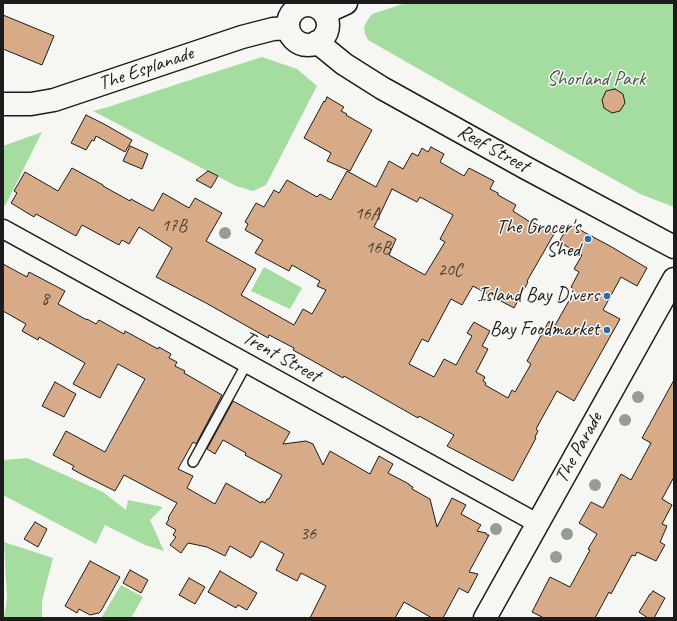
<!DOCTYPE html>
<html>
<head>
<meta charset="utf-8">
<style>
	body { margin:0 }
	#map { position:relative; width:677px; height:621px; overflow:hidden; background:#f6f6f2; font-family:Caveat,sans-serif }
	canvas { display:block }
	.frame { position:absolute; inset:0; border:4px solid #1c1c1c; pointer-events:none }
</style>
</head>
<body>
<div id="map">
<canvas width="677" height="621"></canvas>
<div class="frame"></div>
</div>
<script>
const ctx = document.querySelector('canvas').getContext('2d');
ctx.lineJoin = 'round';
function fillPath(path, color) {
  ctx.fillStyle = color;
  ctx.fill(path, 'evenodd');
}
function shape(rows) {
  const path = new Path2D();
  for (const r of rows) {
    if (r.length === 3) {
      path.moveTo(r[0] + r[2], r[1]);
      path.arc(r[0], r[1], r[2], 0, 2 * Math.PI);
      continue;
    }
    path.moveTo(r[0], r[1]);
    for (let i = 2; i < r.length; i += 2) path.lineTo(r[i], r[i + 1]);
  }
  return path;
}
function strokePath(path, color, width, dash) {
  ctx.strokeStyle = color;
  ctx.lineWidth = width;
  ctx.lineCap = dash ? 'butt' : 'round';
  ctx.setLineDash(dash || []);
  ctx.stroke(path);
}
function drawText(font, color, halo, rows, align = 'center') {
  ctx.font = font + ' Caveat,sans-serif';
  ctx.lineWidth = 3;
  ctx.setLineDash([]);
  ctx.textBaseline = 'middle';
  ctx.strokeStyle = halo;
  ctx.fillStyle = color;
  for (const [text, x, y, turn = 0] of rows) {
    ctx.save();
    ctx.translate(x, y);
    ctx.rotate((+turn || 0) * Math.PI / 180);
    ctx.textAlign = isNaN(turn) ? turn : align;
    if (halo) ctx.strokeText(text, 0, 0);
    ctx.fillText(text, 0, 0);
    ctx.restore();
  }
}
fillPath(shape([
	[406,3,674,3,674,207,640,194,561,150,368,40,365,34,364,27,367,21,372,14],
	[262,57,297,69,317,86,266,185,253,191,236,186,93,111,108,107,196,78],
	[42,132,5,206,3,205,3,146],
	[264,267,302,288,290,309,251,291],
	[27,458,103,492,126,510,128,500,163,507,150,520,164,551,145,545,105,525,96,544,3,495,3,460],
	[4,542,53,558,42,601,42,618,4,618,7,598],
	[121,585,143,597,131,618,101,618]
]), '#a5dda1');
const building = shape([
	[3,15,54,36,42,65,3,49,3,15],
	[615,89,623,94,625,103,620,111,612,113,604,108,602,100,606,91,615,89],
	[327,97,344,107,341,111,347,114,346,115,372,130,350,171,327,161,331,153,304,138,324,101,325,102,327,97],
	[86,115,104,124,132,140,125,152,96,136,94,141,92,140,86,150,71,143,86,115],
	[130,146,148,154,142,169,123,161,130,146],
	[431,147,444,154,440,162,464,176,469,168,494,181,490,189,498,193,498,195,516,205,513,211,530,222,532,222,554,234,527,281,528,282,514,308,473,286,462,305,451,299,428,342,422,339,409,364,434,377,444,359,456,365,472,336,467,333,474,322,490,331,482,346,488,349,476,372,485,377,483,381,486,383,485,385,508,398,512,390,515,392,531,364,527,361,549,321,553,329,575,290,571,287,579,272,574,269,582,255,559,242,569,224,610,246,647,268,637,286,621,277,603,310,620,319,574,401,557,391,536,429,538,431,535,437,536,438,513,481,447,446,454,435,419,416,418,418,344,376,343,378,313,361,293,350,294,348,269,335,268,338,206,303,156,277,172,248,139,227,129,244,122,240,119,245,82,225,76,236,36,214,34,217,11,203,17,193,14,191,25,172,58,191,72,168,103,185,103,186,130,201,131,199,153,211,163,193,189,208,195,198,222,213,206,241,256,269,241,295,294,325,303,309,312,314,326,290,317,286,320,281,292,265,289,271,255,253,263,240,245,230,248,224,245,222,256,203,264,207,274,190,279,193,287,180,317,197,320,194,331,200,347,171,376,187,389,161,403,169,412,153,418,156,422,148,428,152,431,147],
	[392,189,417,202,420,197,453,215,440,239,445,242,425,275,389,255,396,239,374,227,392,189],
	[208,171,218,176,211,188,196,180,208,171],
	[3,264,27,277,29,272,65,291,58,304,87,320,87,319,96,324,99,320,124,334,125,331,158,349,159,347,171,354,169,358,177,362,175,366,185,371,184,373,222,395,196,444,193,442,178,469,193,476,187,488,215,504,226,483,261,503,262,501,265,503,267,499,269,499,282,475,245,455,246,453,223,440,215,454,207,449,233,401,290,432,283,444,306,441,313,444,323,465,330,451,370,474,379,456,393,464,388,473,409,484,409,485,413,487,412,489,430,499,437,527,452,498,466,505,461,514,481,525,477,531,486,533,487,535,489,535,469,572,478,574,468,593,459,588,443,618,432,618,404,602,395,618,310,618,326,586,301,573,297,581,276,570,284,554,261,541,253,556,252,556,251,558,230,546,225,556,207,547,188,543,181,553,170,545,176,537,173,535,176,530,166,524,169,519,168,518,177,503,124,475,115,491,81,474,72,469,74,466,53,455,66,431,105,452,145,379,118,364,100,398,73,384,85,363,39,337,38,340,22,331,26,324,3,311,3,264],
	[674,380,674,477,662,499,672,505,662,524,667,526,660,542,665,545,656,561,637,552,635,556,632,555,611,594,609,592,595,618,544,618,532,612,550,577,570,587,590,550,588,549,597,534,579,523,591,502,603,508,621,474,631,480,651,443,642,438,674,380],
	[55,382,76,394,64,417,42,406,55,382],
	[35,522,47,529,38,547,24,539,35,522],
	[90,561,120,577,101,611,99,613,90,615,79,609,77,613,65,606,90,561],
	[130,570,148,580,141,593,123,583,130,570],
	[220,571,257,593,247,610,238,605,236,608,208,592,220,571],
	[189,578,205,587,195,604,179,595,189,578],
	[653,591,665,598,654,618,648,618,639,612,650,594,650,595,653,591]
]);
fillPath(building, '#d7ab88');
strokePath(building, '#1c1c1c', 1);
const service = shape([
	[193,462,247,363]
]);
const minor = shape([
	[3,229,537,523]
]);
const tertiary = shape([
	[324,13,346,3]
]);
const secondary = shape([
	[308,25,20],
	[317,42,344,64,382,88,526,168,674,247],
	[3,104,31,104,54,100,242,37,273,29,288,28],
	[485,618,674,279]
]);
strokePath(service, '#1c1c1c', 12);
strokePath(minor, '#1c1c1c', 21);
strokePath(tertiary, '#1c1c1c', 25);
strokePath(secondary, '#1c1c1c', 25);
strokePath(service, '#f6f6f2', 9);
strokePath(minor, '#f6f6f2', 18);
strokePath(tertiary, '#f6f6f2', 22);
strokePath(secondary, '#f6f6f2', 22);
ctx.fillStyle = '#959e92';
for (const [x, y] of [
	[225,233],
	[638,397],
	[625,420],
	[595,485],
	[496,529],
	[567,534],
	[556,557]
]) {
  ctx.beginPath();
  ctx.arc(x, y, 6, 0, 2 * Math.PI);
  ctx.fill();
}
for (const [x, y, r, color] of [
	[588,239,4,"#1f6fb2"],
	[607,296,4,"#1f6fb2"],
	[607,330,4,"#1f6fb2"]
]) {
  const dot = new Path2D();
  dot.arc(x, y, r, 0, 2 * Math.PI);
  ctx.fillStyle = color;
  ctx.fill(dot);
  strokePath(dot, '#f6f6f2', 1.5);
}
drawText('18px', '#4b4037', null, [
	["16A",367,214],
	["17B",174,226],
	["16B",378,248],
	["20C",450,270],
	["8",45,299],
	["36",308,534]
]);
drawText('20px', '#1c1c1c', '#f6f6f2', [
	["The Esplanade",146,69,-19],
	["Reef Street",493,149,29],
	["Trent Street",281,357,29],
	["The Parade",579,448,-61]
]);
drawText('20px', '#455644', '#f6f6f2', [
	["Shorland Park",596,80]
]);
drawText('20px', '#1c1c1c', '#f6f6f2', [
	["The Grocer's",580,228],
	["Shed",580,251],
	["Island Bay Divers",599,296],
	["Bay Foodmarket",599,330]
], 'right');
</script>
</body>
</html>
